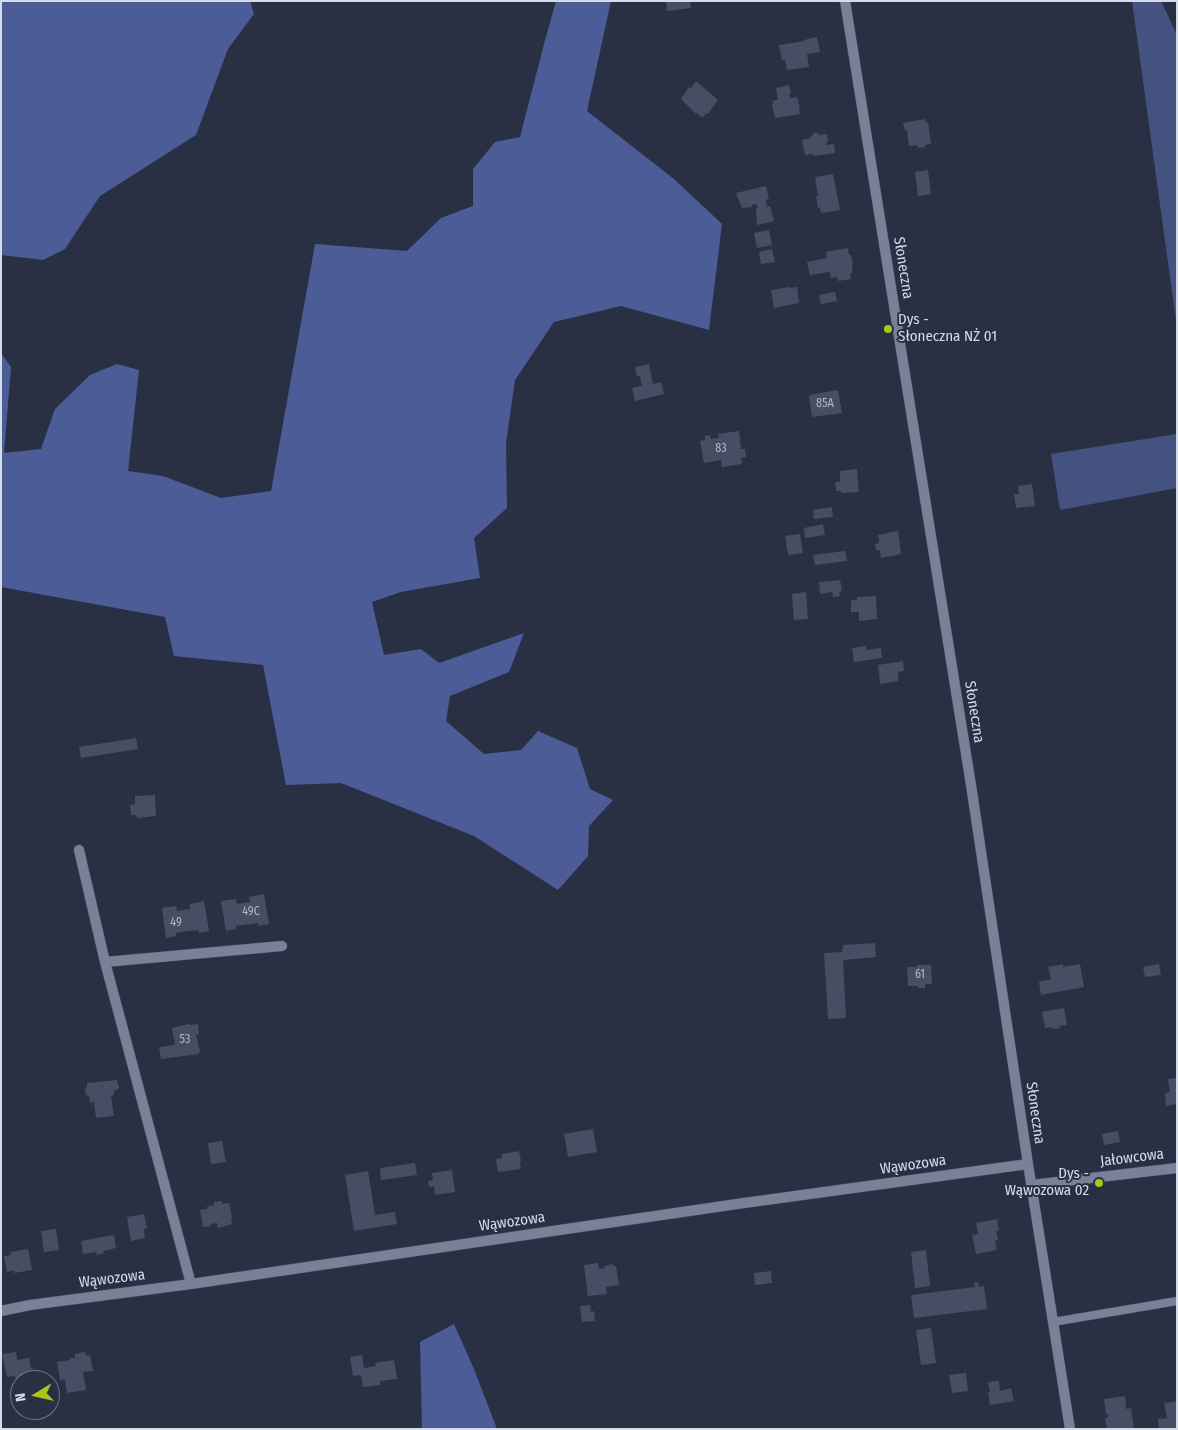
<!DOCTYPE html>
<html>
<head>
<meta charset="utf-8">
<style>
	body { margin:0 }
	#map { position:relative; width:1178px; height:1430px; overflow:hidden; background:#293044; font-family:"Fira Sans Condensed",sans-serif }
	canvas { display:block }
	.frame { position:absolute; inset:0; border:2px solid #d6dbe8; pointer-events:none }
	.north { position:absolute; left:10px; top:1370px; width:50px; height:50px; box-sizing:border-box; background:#293044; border:1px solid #6e7486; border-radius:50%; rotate:261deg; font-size:14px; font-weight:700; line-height:20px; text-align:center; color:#d6dbe8 }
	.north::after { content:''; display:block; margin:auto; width:18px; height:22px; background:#aac719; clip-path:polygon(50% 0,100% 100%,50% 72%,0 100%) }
</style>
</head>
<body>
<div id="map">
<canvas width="1178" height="1430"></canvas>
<div class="frame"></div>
<div class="north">N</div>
</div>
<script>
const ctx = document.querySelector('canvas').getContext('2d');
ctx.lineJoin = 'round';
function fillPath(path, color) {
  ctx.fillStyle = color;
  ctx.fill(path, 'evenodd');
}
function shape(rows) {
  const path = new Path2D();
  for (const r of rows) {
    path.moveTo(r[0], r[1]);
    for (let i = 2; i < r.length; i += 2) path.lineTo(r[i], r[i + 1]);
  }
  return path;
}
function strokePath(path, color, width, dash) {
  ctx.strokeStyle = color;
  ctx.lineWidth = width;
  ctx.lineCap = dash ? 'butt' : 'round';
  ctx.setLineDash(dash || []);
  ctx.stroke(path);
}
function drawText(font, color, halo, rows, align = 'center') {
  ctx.font = font + ' "Fira Sans Condensed",sans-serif';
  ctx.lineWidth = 4;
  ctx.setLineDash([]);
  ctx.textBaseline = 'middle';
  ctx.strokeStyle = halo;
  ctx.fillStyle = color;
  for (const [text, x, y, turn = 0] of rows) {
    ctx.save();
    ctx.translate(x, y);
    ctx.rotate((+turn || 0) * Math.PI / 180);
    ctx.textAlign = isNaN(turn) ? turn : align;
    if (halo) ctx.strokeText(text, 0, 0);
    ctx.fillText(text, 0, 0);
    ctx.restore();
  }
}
fillPath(shape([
	[1132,1,1161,1,1177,35,1177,328],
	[1177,434,1177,488,1060,510,1051,454]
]), '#445280');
fillPath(shape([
	[1,1,250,1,254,14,228,49,196,135,100,196,65,249,43,260,1,255],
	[556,1,611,1,587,111,674,179,722,224,709,330,621,306,554,322,515,380,506,443,507,508,474,538,480,578,401,592,372,602,384,655,421,649,439,663,524,633,509,672,450,696,446,721,484,754,521,750,538,731,577,748,590,789,613,800,589,826,588,856,558,890,474,836,341,783,286,785,263,665,174,656,165,617,1,587,1,353,11,367,4,453,41,449,55,409,90,375,117,364,139,370,128,471,163,476,221,498,271,491,315,244,407,251,441,218,473,206,473,169,495,142,520,137,544,44],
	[454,1324,474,1369,497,1429,422,1429,420,1342]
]), '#4b5c97');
fillPath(shape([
	[666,1,690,1,691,8,667,11],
	[817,37,820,52,807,54,809,67,787,70,785,60,782,60,779,45,805,41,804,40],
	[696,81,718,100,708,114,707,113,702,118,697,113,696,114,681,99,689,87,691,88],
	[789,85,791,93,789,94,790,98,797,97,800,108,799,109,800,114,775,118,772,104,773,104,772,101,778,100,776,88],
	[925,119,926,123,928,122,931,144,925,145,925,147,918,148,917,145,909,146,907,130,905,131,903,123],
	[814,133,817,133,819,135,827,134,828,142,826,142,827,145,834,144,835,153,813,156,813,154,805,155,802,140,810,138,810,137,812,136],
	[928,170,931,194,918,196,915,172],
	[833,174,840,210,821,213,820,208,818,208,816,196,818,196,815,177],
	[766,186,769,199,766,200,767,207,770,206,774,221,757,225,756,208,758,208,756,204,752,205,752,207,742,208,736,193],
	[769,230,772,245,757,248,754,233],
	[848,248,849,255,851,255,853,265,852,266,852,273,850,274,851,279,838,281,837,277,831,278,830,272,810,275,807,262,827,258,826,252],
	[772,249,775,262,761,264,759,252],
	[790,287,790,288,797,287,799,303,774,308,771,290],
	[835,292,837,301,821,304,819,295],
	[649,364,653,384,661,382,664,394,635,401,632,388,642,386,640,376,637,376,635,367],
	[838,390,842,413,812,417,809,395],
	[739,431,741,449,745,449,746,457,741,458,742,464,722,467,721,460,704,463,700,441,705,440,705,436,710,435,711,439,719,438,718,434],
	[857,469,859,492,841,493,841,491,836,491,835,482,840,482,840,471],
	[1032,484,1035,506,1016,508,1014,494,1019,494,1018,486],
	[832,507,833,517,814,519,813,510],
	[823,524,825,535,805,538,804,528],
	[898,531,901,554,881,558,880,550,876,550,875,544,879,543,878,535],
	[800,534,803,553,788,555,785,536],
	[845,551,847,561,815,565,813,555],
	[840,580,842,591,839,592,840,596,833,597,832,592,820,594,819,582],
	[806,592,808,619,794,620,792,594],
	[876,596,877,619,859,621,859,612,851,612,851,600,857,600,857,597],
	[866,646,866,650,881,648,882,658,854,662,852,648],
	[903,661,904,671,898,672,898,681,880,684,878,665],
	[136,738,138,749,81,758,79,747],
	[155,795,156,816,137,818,137,815,131,815,130,805,135,804,135,796],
	[264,894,269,924,258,926,258,923,236,926,236,929,226,931,221,901,236,899,237,904,250,902,249,897],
	[204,901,209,931,199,933,198,930,187,931,176,933,176,936,166,938,162,908,176,906,177,911,190,909,190,904],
	[875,943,876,957,843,960,846,1018,828,1019,824,953,842,952,843,945],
	[1063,964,1063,967,1080,964,1084,987,1041,995,1039,982,1051,979,1048,967],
	[1159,964,1161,975,1145,977,1143,967],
	[917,965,931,965,932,984,925,984,925,988,918,988,918,986,908,986,907,967,917,967],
	[1064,1008,1067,1025,1059,1026,1060,1028,1053,1029,1052,1027,1045,1028,1042,1012],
	[189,1024,190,1025,198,1024,199,1034,196,1035,200,1051,198,1054,161,1059,159,1047,175,1045,172,1028],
	[1177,1078,1177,1104,1166,1106,1165,1093,1170,1092,1168,1079],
	[117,1080,119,1088,117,1090,114,1091,114,1095,111,1096,114,1116,96,1118,94,1102,90,1103,89,1096,86,1095,85,1088,87,1087,87,1083],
	[593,1129,597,1152,568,1157,564,1134],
	[1118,1131,1120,1142,1104,1145,1102,1134],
	[222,1141,226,1162,211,1164,208,1143],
	[519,1151,521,1161,520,1162,521,1169,498,1172,496,1159,502,1158,502,1154],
	[415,1163,417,1175,381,1180,380,1168],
	[452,1170,455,1192,435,1195,434,1186,429,1187,428,1181,433,1180,432,1173],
	[368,1171,375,1215,395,1212,397,1224,354,1231,345,1175],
	[222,1201,222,1204,229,1203,232,1217,231,1218,232,1224,218,1228,217,1223,211,1224,211,1226,203,1227,200,1210,207,1209,207,1207,214,1205,214,1202],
	[144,1214,147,1228,144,1229,145,1238,131,1241,127,1217],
	[997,1219,999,1231,996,1231,998,1240,995,1241,997,1250,976,1254,972,1235,978,1234,976,1223],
	[56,1229,59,1250,44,1252,41,1231],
	[114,1235,116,1248,103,1251,104,1253,97,1255,96,1252,83,1254,81,1241],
	[28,1249,32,1270,14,1273,14,1270,7,1272,4,1256,11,1255,10,1252],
	[926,1250,930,1286,915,1288,911,1252],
	[598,1263,599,1269,605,1268,604,1266,613,1264,613,1266,616,1266,619,1285,606,1287,607,1294,588,1296,584,1265],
	[771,1271,772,1283,755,1285,754,1273],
	[978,1282,979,1287,984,1286,987,1309,914,1318,911,1295,975,1287,974,1283],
	[590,1305,591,1312,594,1311,595,1321,582,1322,580,1306],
	[931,1328,936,1363,921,1365,916,1330],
	[16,1352,17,1360,29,1358,31,1368,32,1367,33,1371,31,1374,26,1375,26,1378,16,1380,15,1376,7,1377,2,1354],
	[85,1352,86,1356,90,1355,93,1371,83,1372,86,1390,67,1393,65,1379,60,1380,57,1362,70,1360,70,1358,75,1358,75,1354],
	[362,1355,364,1368,376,1366,375,1363,394,1360,397,1379,380,1381,380,1385,363,1387,361,1375,353,1376,350,1357],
	[966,1373,968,1391,952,1393,949,1375],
	[999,1381,1000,1391,1011,1388,1014,1401,990,1405,988,1392,990,1392,988,1382],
	[1125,1396,1126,1409,1131,1408,1134,1429,1107,1429,1105,1418,1108,1418,1108,1414,1106,1414,1104,1399],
	[1177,1401,1177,1429,1159,1429,1158,1419,1167,1418,1164,1403]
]), '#464e63');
const service = shape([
	[1053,1322,1177,1301]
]);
const minor = shape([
	[845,1,971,785,1028,1164,1070,1429],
	[79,850,105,962,191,1284],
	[105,962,282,946],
	[1031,1185,1177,1168],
	[1,1311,30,1305,191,1284,737,1204,1028,1164]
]);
strokePath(service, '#454b5b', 9);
strokePath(minor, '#454b5b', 11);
strokePath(service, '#798199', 8);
strokePath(minor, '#798199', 10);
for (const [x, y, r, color] of [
	[888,329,5,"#aac719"],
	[1099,1183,5,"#aac719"]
]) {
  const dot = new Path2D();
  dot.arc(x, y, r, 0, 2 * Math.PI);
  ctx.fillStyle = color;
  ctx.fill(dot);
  strokePath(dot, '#293044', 2);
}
drawText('12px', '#b2b8c7', null, [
	["85A",825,404],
	["83",721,449],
	["49C",251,912],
	["49",176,923],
	["61",920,975],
	["53",185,1040]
]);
drawText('15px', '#d6dbe8', '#293044', [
	["Słoneczna",903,268,81],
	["Słoneczna",974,712,81],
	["Słoneczna",1035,1113,82],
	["Jałowcowa",1132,1158,-7],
	["Wąwozowa",913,1165,-8],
	["Wąwozowa",512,1222,-8],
	["Wąwozowa",112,1279,-7]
]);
drawText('15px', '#d6dbe8', '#293044', [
	["Dys -",898,320],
	["Słoneczna NŻ 01",898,337],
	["Dys -",1089,1174,"right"],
	["Wąwozowa 02",1089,1191,"right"]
], 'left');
</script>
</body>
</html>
